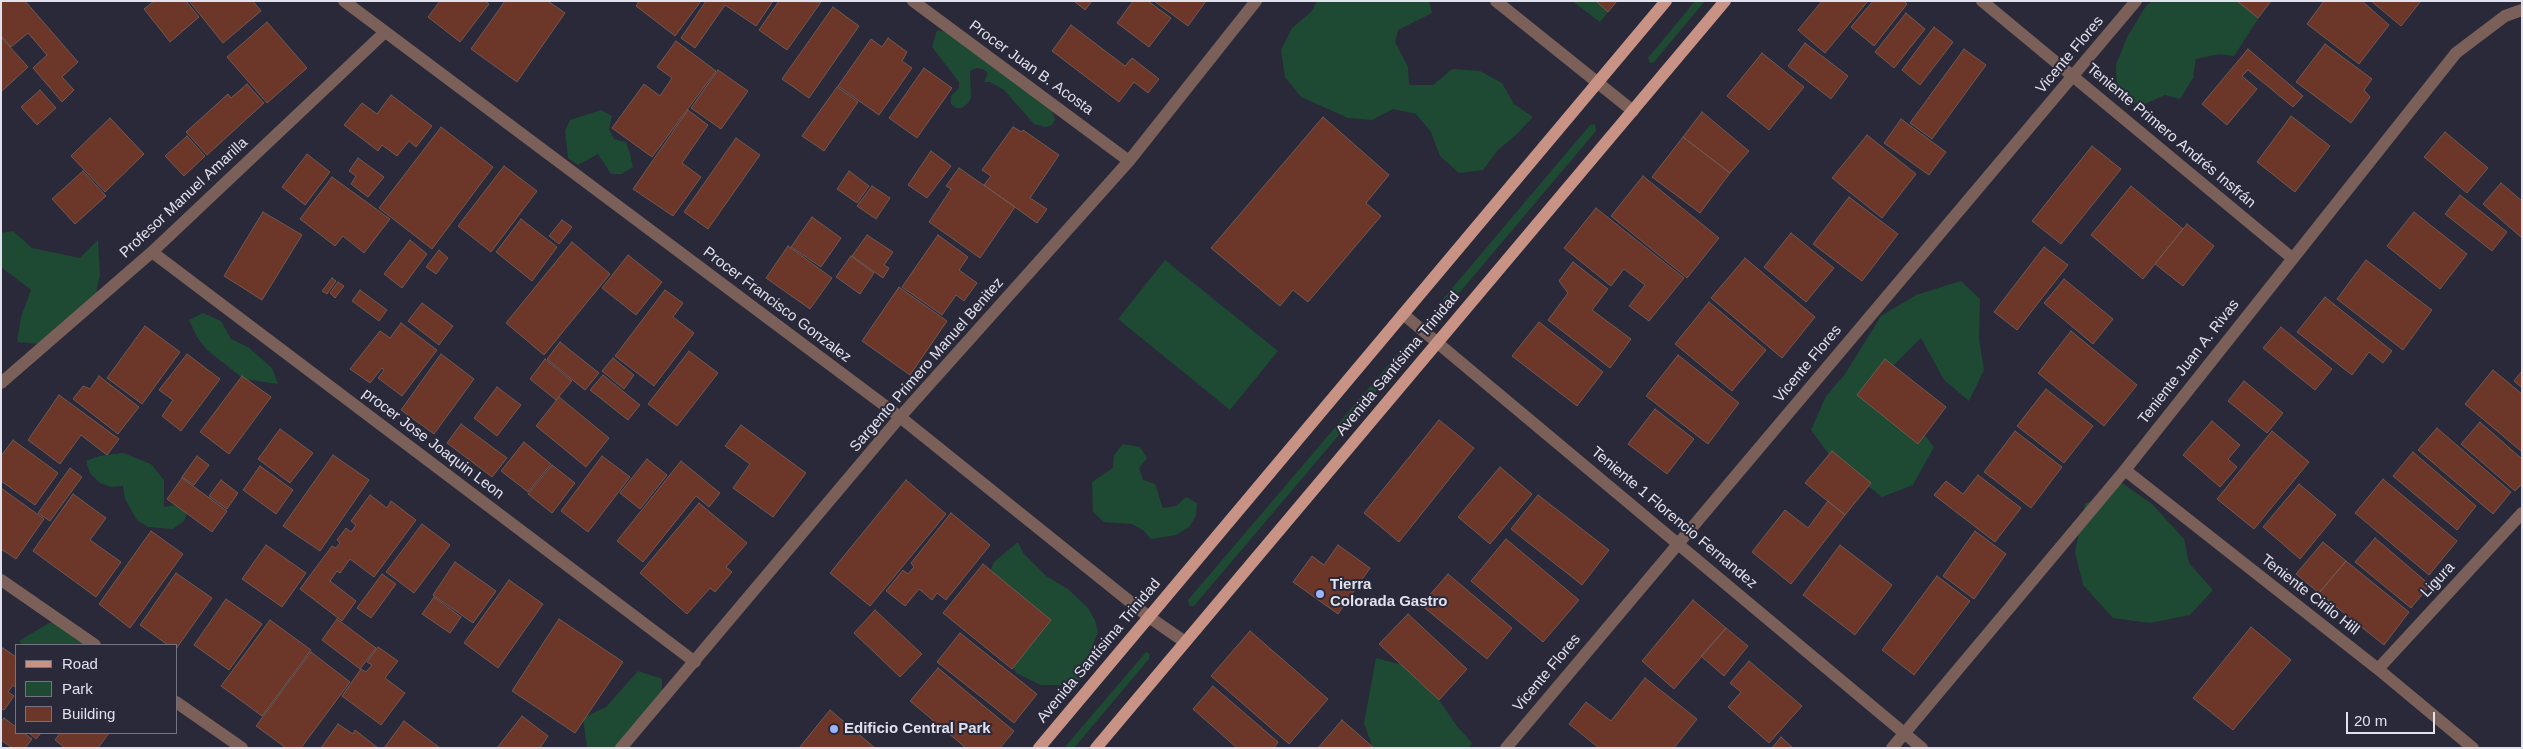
<!DOCTYPE html>
<html>
<head>
<meta charset="utf-8">
<style>
	body { margin:0 }
	#map { position:relative; width:2523px; height:749px; overflow:hidden; background:#29293a; font-family:Helvetica,sans-serif }
	canvas { display:block }
	.frame { position:absolute; inset:0; border:2px solid #e1e1ed; pointer-events:none }
	.legend { position:absolute; left:15px; top:644px; width:162px; height:90px; box-sizing:border-box; background:#29293a; border:1px solid #737382; margin:0; padding:6px 9px; list-style:none; font-size:15px; color:#e1e1ed }
	.legend li { display:flex; align-items:center; gap:10px; height:25px }
	.legend b { width:25px; border:1px solid #737382 }
	.scale { position:absolute; left:2346px; top:712px; width:89px; height:22px; box-sizing:border-box; border:2px solid #e1e1ed; border-top:0; padding-left:6px; font-size:15px; line-height:18px; white-space:nowrap; color:#e1e1ed; -webkit-text-stroke:4px #29293a; paint-order:stroke }
</style>
</head>
<body>
<div id="map">
<canvas width="2523" height="749"></canvas>
<div class="frame"></div>
<ul class="legend">
<li><b style="height:6px;background:#c89384"></b>Road</li>
<li><b style="height:14px;background:#1e4932"></b>Park</li>
<li><b style="height:14px;background:#6c3728"></b>Building</li>
</ul>
<div class="scale">20 m</div>
</div>
<script>
const ctx = document.querySelector('canvas').getContext('2d');
ctx.lineJoin = 'round';
function fillPath(path, color) {
  ctx.fillStyle = color;
  ctx.fill(path, 'evenodd');
}
function shape(rows) {
  const path = new Path2D();
  for (const r of rows) {
    path.moveTo(r[0], r[1]);
    for (let i = 2; i < r.length; i += 2) path.lineTo(r[i], r[i + 1]);
  }
  return path;
}
function strokePath(path, color, width, dash) {
  ctx.strokeStyle = color;
  ctx.lineWidth = width;
  ctx.lineCap = dash ? 'butt' : 'round';
  ctx.setLineDash(dash || []);
  ctx.stroke(path);
}
function drawText(font, color, halo, rows, align = 'center') {
  ctx.font = font + ' Helvetica,sans-serif';
  ctx.lineWidth = 4;
  ctx.setLineDash([]);
  ctx.textBaseline = 'middle';
  ctx.strokeStyle = halo;
  ctx.fillStyle = color;
  for (const [text, x, y, turn = 0] of rows) {
    ctx.save();
    ctx.translate(x, y);
    ctx.rotate((+turn || 0) * Math.PI / 180);
    ctx.textAlign = isNaN(turn) ? turn : align;
    if (halo) ctx.strokeText(text, 0, 0);
    ctx.fillText(text, 0, 0);
    ctx.restore();
  }
}
fillPath(shape([
	[1317,1,1429,1,1432,13,1398,30,1395,42,1408,67,1409,85,1433,85,1452,69,1480,71,1502,83,1514,104,1533,117,1516,135,1497,151,1483,170,1459,173,1440,156,1431,132,1416,114,1393,109,1372,120,1348,118,1301,97,1285,77,1281,50,1292,28,1311,12],
	[1572,1,1617,1,1600,22],
	[1695,1,1705,1,1654,62,1650,63,1648,58],
	[2152,1,2238,1,2260,16,2234,56,2219,54,2196,59,2193,78,2180,99,2165,95,2145,104,2129,103,2117,91,2116,65,2127,37,2146,6],
	[937,30,951,33,1050,107,1055,119,1052,125,1046,127,1034,124,1004,90,990,82,984,82,988,73,983,69,976,68,970,71,971,98,968,103,962,108,956,108,951,104,951,96,959,88,959,82,932,47],
	[601,110,612,116,609,129,614,139,626,142,630,154,633,167,622,174,611,174,598,154,578,165,568,158,565,131,570,120],
	[1595,124,1596,131,1449,305,1443,304,1443,299,1590,125],
	[13,231,32,248,80,258,98,240,100,275,95,298,40,344,17,342,21,317,31,290,1,267,1,233],
	[1165,260,1278,351,1230,410,1118,319],
	[1961,281,1980,299,1979,339,1984,370,1969,401,1944,380,1921,338,1864,395,1914,421,1934,447,1913,485,1882,497,1830,456,1811,430,1826,396,1845,374,1881,316,1916,295],
	[203,313,221,321,231,339,248,347,272,368,278,384,244,379,207,350,197,337,189,320],
	[1407,343,1411,345,1411,350,1194,606,1190,606,1188,600],
	[1123,444,1140,447,1147,458,1139,468,1143,480,1155,484,1163,508,1176,506,1186,497,1197,503,1196,516,1189,527,1176,535,1151,539,1143,530,1132,524,1104,522,1093,512,1092,482,1113,468,1114,455],
	[123,453,151,464,164,480,164,507,176,505,188,509,184,521,173,529,148,527,137,520,125,499,123,486,111,487,100,483,90,473,86,461,99,456],
	[2122,483,2152,504,2184,539,2189,563,2213,590,2190,615,2150,623,2113,618,2083,585,2075,552,2085,504],
	[1018,542,1024,554,1046,576,1068,589,1088,608,1095,620,1098,632,1089,656,1087,669,1080,680,1066,685,1041,685,1016,673,1011,661,989,574,994,562],
	[66,621,93,645,22,645,19,641,49,623],
	[1146,652,1150,654,1149,659,1074,748,1064,748],
	[1376,658,1417,669,1457,726,1472,743,1469,748,1377,748,1372,746,1364,723],
	[638,671,662,679,662,699,626,748,587,748,583,718,606,707]
]), '#1e4932');
const building = shape([
	[1,1,25,1,78,62,62,77,74,90,62,102,33,68,47,55,28,33,11,47,1,36,1,1],
	[154,1,186,1,199,17,170,42,144,9,154,1],
	[189,1,253,1,261,11,223,43,189,1],
	[440,1,485,1,489,4,460,42,428,17,440,1],
	[505,1,548,1,565,13,517,82,471,49,505,1],
	[639,1,701,1,675,36,636,6,639,1],
	[706,1,773,1,756,26,725,5,695,48,681,38,706,1],
	[779,1,821,2,787,50,759,30,779,1],
	[1074,1,1092,1,1085,10,1074,1],
	[1133,1,1148,1,1171,18,1149,47,1117,23,1133,1],
	[1154,1,1206,1,1188,26,1154,1],
	[1596,1,1617,1,1608,12,1596,1],
	[1822,1,1868,1,1825,53,1798,30,1822,1],
	[1873,1,1904,1,1907,4,1874,46,1851,27,1873,1],
	[2237,1,2271,1,2258,18,2237,1],
	[2324,1,2362,1,2389,25,2359,64,2307,24,2324,1],
	[2371,1,2421,1,2401,26,2371,1],
	[833,7,859,26,809,98,782,79,833,7],
	[1906,13,1925,29,1894,68,1875,52,1906,13],
	[267,22,307,68,267,103,227,57,267,22],
	[1071,25,1125,66,1132,58,1159,79,1148,93,1134,82,1119,102,1052,51,1071,25],
	[1934,27,1953,42,1920,85,1902,70,1934,27],
	[1,37,28,67,1,92,1,37],
	[888,38,907,52,902,61,912,68,879,115,838,86,871,39,882,47,888,38],
	[676,41,716,71,652,157,612,128,644,84,660,96,672,78,657,67,676,41],
	[1805,43,1848,76,1831,99,1788,66,1805,43],
	[2325,44,2372,79,2364,90,2370,97,2351,123,2296,82,2325,44],
	[1964,49,1986,65,1932,139,1910,123,1964,49],
	[2248,49,2303,96,2293,107,2248,70,2242,76,2257,89,2227,125,2202,104,2248,49],
	[1762,53,1804,87,1769,130,1727,96,1762,53],
	[924,68,952,88,917,138,889,118,924,68],
	[718,70,748,91,721,129,691,108,718,70],
	[247,84,264,103,207,155,186,132,228,94,231,98,247,84],
	[837,87,858,102,824,151,802,136,837,87],
	[40,90,56,108,37,125,21,107,40,90],
	[391,95,432,126,416,147,409,141,397,156,382,145,378,151,344,125,362,103,377,114,391,95],
	[688,110,708,125,682,163,701,177,673,216,633,189,688,110],
	[1702,112,1749,151,1730,173,1683,137,1702,112],
	[2291,116,2330,146,2295,192,2257,162,2291,116],
	[1323,117,1389,175,1366,203,1381,216,1308,302,1293,290,1280,306,1211,248,1323,117],
	[110,118,144,154,105,192,71,156,110,118],
	[1901,119,1946,152,1929,175,1884,143,1901,119],
	[441,127,493,167,432,249,379,208,441,127],
	[1013,127,1022,132,1023,130,1059,155,1030,198,1047,209,1037,223,984,185,991,176,982,170,1013,127],
	[2445,132,2488,168,2467,193,2424,157,2445,132],
	[1867,135,1916,174,1882,218,1832,178,1867,135],
	[187,136,205,156,184,176,165,156,187,136],
	[1683,137,1730,173,1700,213,1652,177,1683,137],
	[736,138,760,155,708,229,684,212,736,138],
	[2092,146,2121,169,2061,244,2032,221,2092,146],
	[931,151,951,166,927,198,908,185,931,151],
	[307,154,330,172,305,205,282,187,307,154],
	[358,158,384,177,368,197,351,184,356,176,349,171,358,158],
	[504,166,537,191,491,252,458,226,504,166],
	[959,168,1015,207,980,258,929,222,951,189,946,186,959,168],
	[83,171,106,196,75,224,52,199,83,171],
	[849,171,869,186,857,203,837,189,849,171],
	[1643,176,1719,238,1687,278,1611,216,1643,176],
	[332,177,390,219,364,253,343,236,335,246,300,219,332,177],
	[2501,183,2522,201,2522,238,2483,204,2501,183],
	[872,186,890,198,876,219,857,206,872,186],
	[2131,186,2183,229,2143,279,2091,235,2131,186],
	[2460,195,2507,232,2492,251,2445,214,2460,195],
	[1849,197,1898,234,1862,281,1813,244,1849,197],
	[1596,208,1684,278,1649,321,1629,306,1645,285,1624,269,1611,286,1564,248,1596,208],
	[263,212,302,235,262,300,224,276,263,212],
	[2414,212,2467,254,2440,289,2387,246,2414,212],
	[812,217,841,238,821,267,791,247,812,217],
	[521,219,557,247,532,281,496,252,521,219],
	[562,220,572,227,559,244,549,236,562,220],
	[2187,224,2214,246,2183,286,2155,264,2187,224],
	[1791,233,1834,268,1806,302,1764,267,1791,233],
	[867,235,893,252,884,265,889,268,883,278,852,256,867,235],
	[938,235,968,257,959,270,977,283,964,301,956,295,942,315,902,287,938,235],
	[410,240,427,254,402,288,384,274,410,240],
	[572,242,610,274,544,355,506,323,572,242],
	[788,246,832,278,810,309,766,278,788,246],
	[2044,247,2068,265,2017,330,1994,312,2044,247],
	[439,250,448,258,436,274,426,267,439,250],
	[628,255,662,282,636,315,602,288,628,255],
	[851,256,874,273,860,294,836,277,851,256],
	[1745,258,1815,317,1782,358,1711,298,1745,258],
	[2366,260,2432,310,2403,350,2337,299,2366,260],
	[1573,262,1608,289,1592,310,1631,339,1610,368,1548,320,1568,293,1559,281,1573,262],
	[332,278,336,281,327,294,322,291,332,278],
	[2064,279,2113,319,2093,344,2044,303,2064,279],
	[338,282,344,286,335,298,330,293,338,282],
	[899,287,947,321,910,375,862,341,899,287],
	[360,290,387,310,379,321,352,301,360,290],
	[665,290,683,303,673,317,694,333,654,386,615,356,665,290],
	[2325,297,2392,351,2383,363,2369,352,2352,375,2297,332,2325,297],
	[1709,302,1766,350,1732,391,1675,344,1709,302],
	[422,303,453,326,439,345,408,321,422,303],
	[1539,322,1603,372,1577,406,1512,356,1539,322],
	[401,323,437,350,402,396,378,378,384,370,382,368,370,383,350,369,380,331,390,338,401,323],
	[145,326,180,352,142,404,107,378,145,326],
	[2281,327,2332,369,2315,390,2263,348,2281,327],
	[2071,331,2137,385,2104,426,2038,373,2071,331],
	[560,342,599,373,585,390,547,359,560,342],
	[689,351,718,373,677,426,648,404,689,351],
	[187,354,220,379,181,431,162,416,173,400,159,390,187,354],
	[441,354,474,379,434,434,401,410,441,354],
	[1678,355,1739,403,1708,444,1646,396,1678,355],
	[613,358,634,375,624,389,602,371,613,358],
	[545,359,572,381,556,400,530,379,545,359],
	[1885,359,1946,407,1918,444,1857,395,1885,359],
	[2493,370,2522,394,2522,452,2465,404,2493,370],
	[2522,371,2522,388,2514,381,2522,371],
	[603,375,640,405,628,420,590,390,603,375],
	[99,376,139,407,118,434,73,399,83,386,90,389,99,376],
	[242,376,271,397,229,454,200,432,242,376],
	[2244,381,2283,413,2267,433,2228,401,2244,381],
	[497,387,521,405,497,436,474,418,497,387],
	[2046,389,2093,426,2064,463,2017,426,2046,389],
	[59,395,119,439,107,455,81,435,60,464,28,440,59,395],
	[559,397,609,438,586,467,536,426,559,397],
	[1655,409,1694,439,1667,474,1628,444,1655,409],
	[1439,420,1474,448,1399,542,1364,513,1439,420],
	[2212,421,2240,445,2228,459,2237,467,2220,487,2183,455,2212,421],
	[2480,422,2522,459,2522,484,2515,491,2461,444,2480,422],
	[461,424,507,458,492,477,447,443,461,424],
	[741,425,806,473,773,517,733,488,750,464,725,446,741,425],
	[2437,428,2511,492,2493,514,2418,450,2437,428],
	[280,429,313,453,290,483,258,459,280,429],
	[2015,431,2062,467,2031,508,1984,472,2015,431],
	[2272,431,2309,462,2254,529,2217,499,2272,431],
	[13,440,58,473,35,505,1,481,1,456,13,440],
	[524,442,551,464,528,492,501,471,524,442],
	[1832,451,1871,483,1845,515,1805,483,1832,451],
	[2413,452,2476,506,2457,530,2393,476,2413,452],
	[333,455,369,480,320,551,283,526,333,455],
	[197,456,209,465,194,485,182,477,197,456],
	[602,456,630,477,588,532,561,511,602,456],
	[647,459,667,475,640,509,620,493,647,459],
	[681,461,720,493,709,507,696,496,643,562,617,541,681,461],
	[552,465,575,483,552,513,528,494,552,465],
	[260,466,293,490,276,514,243,490,260,466],
	[1500,467,1532,494,1490,544,1458,517,1500,467],
	[70,468,82,477,50,521,38,513,70,468],
	[1978,475,2021,508,1995,542,1934,495,1946,481,1963,494,1978,475],
	[182,478,227,511,212,532,167,499,182,478],
	[2383,479,2457,541,2429,575,2355,513,2383,479],
	[221,480,238,493,227,509,209,496,221,480],
	[906,480,946,514,870,606,830,573,906,480],
	[2299,484,2336,515,2300,559,2263,527,2299,484],
	[1,488,44,519,16,559,1,549,1,488],
	[73,494,106,518,90,540,121,562,96,597,33,551,73,494],
	[370,495,387,508,391,501,416,520,374,577,350,559,340,573,337,571,330,581,356,601,342,621,300,589,332,546,336,548,340,543,337,540,346,528,351,532,356,525,351,521,370,495],
	[1538,495,1609,550,1582,585,1511,529,1538,495],
	[1828,501,1845,515,1791,584,1752,552,1785,510,1808,528,1828,501],
	[699,503,747,543,726,567,732,572,715,592,710,588,687,614,640,573,699,503],
	[951,513,990,545,946,600,937,593,932,600,919,589,905,606,886,591,903,570,908,574,914,567,911,563,951,513],
	[422,524,450,545,414,593,386,572,422,524],
	[151,531,183,554,130,628,99,604,151,531],
	[1975,531,2006,554,1974,599,1943,576,1975,531],
	[2375,538,2430,585,2411,608,2355,562,2375,538],
	[1506,539,1579,600,1543,642,1471,581,1506,539],
	[2323,542,2346,561,2319,593,2296,574,2323,542],
	[266,545,306,573,282,607,242,579,266,545],
	[1338,545,1370,568,1338,614,1293,582,1312,556,1324,565,1338,545],
	[1840,545,1892,585,1855,635,1803,595,1840,545],
	[2346,561,2409,612,2384,645,2319,593,2346,561],
	[455,562,496,591,473,623,433,595,455,562],
	[983,564,1051,620,1012,669,943,613,983,564],
	[176,573,212,598,176,649,176,645,168,645,140,625,176,573],
	[382,574,396,584,371,618,357,608,382,574],
	[1448,574,1512,628,1487,659,1421,605,1448,574],
	[1937,576,1970,601,1914,675,1882,650,1937,576],
	[509,580,543,604,498,668,464,643,509,580],
	[434,597,461,617,450,633,422,614,434,597],
	[226,599,262,624,229,670,194,645,226,599],
	[1693,600,1726,628,1674,689,1642,661,1693,600],
	[875,610,922,654,900,677,854,633,875,610],
	[1408,614,1467,669,1439,700,1379,644,1408,614],
	[337,619,376,648,360,669,322,640,337,619],
	[559,619,623,662,575,733,512,691,559,619],
	[270,620,311,650,262,716,221,686,270,620],
	[2251,627,2291,660,2233,730,2193,698,2251,627],
	[1726,628,1748,646,1724,676,1701,656,1726,628],
	[1250,631,1328,699,1289,744,1211,676,1250,631],
	[960,633,1037,694,1014,723,937,662,960,633],
	[378,647,398,661,385,678,405,693,381,725,342,696,361,669,366,672,372,665,367,662,378,647],
	[3,648,16,657,16,688,13,685,8,692,14,696,4,710,1,709,1,651,3,648],
	[311,652,350,682,301,748,286,748,256,726,311,652],
	[1749,661,1802,706,1769,743,1728,707,1741,692,1730,683,1749,661],
	[938,668,1014,731,1000,748,966,748,910,701,938,668],
	[1645,678,1697,719,1674,748,1599,748,1569,724,1586,702,1611,721,1645,678],
	[1213,686,1278,742,1274,748,1237,748,1193,709,1213,686],
	[830,710,875,748,799,748,830,710],
	[522,716,548,736,540,748,497,748,522,716],
	[4,718,16,727,16,733,24,733,32,739,25,748,12,748,1,740,1,722,4,718],
	[1342,720,1374,748,1318,748,1342,720],
	[404,721,440,748,384,748,404,721],
	[338,724,353,734,355,730,378,748,321,748,338,724],
	[29,733,41,733,36,739,29,733],
	[60,733,109,733,98,748,65,748,55,740,60,733],
	[1781,737,1793,748,1772,748,1781,737]
]);
fillPath(building, '#6c3728');
strokePath(building, '#6f5953', 1);
strokePath(shape([
	[344,1,900,417,1149,617,1185,642],
	[913,1,1129,161],
	[1496,1,1633,111],
	[1982,1,2292,258],
	[152,252,695,662],
	[1403,314,1922,748],
	[1,383,152,252,385,32],
	[2125,470,2378,669,2473,748],
	[1,580,95,645],
	[2378,669,2522,513],
	[176,702,242,748],
	[621,748,900,417,1129,161,1256,1],
	[1506,748,2136,1],
	[1892,748,2125,470,2456,53,2505,16,2522,10]
]), '#7a6058', 12);
strokePath(shape([
	[1039,748,1666,1],
	[1096,748,1725,1]
]), '#c89384', 12);
for (const [x, y, r, color] of [
	[1320,594,5,"#9bb5fd"],
	[834,729,5,"#9bb5fd"]
]) {
  const dot = new Path2D();
  dot.arc(x, y, r, 0, 2 * Math.PI);
  ctx.fillStyle = color;
  ctx.fill(dot);
  strokePath(dot, '#29293a', 2);
}
drawText('15px', '#e1e1ed', '#29293a', [
	["Vicente Flores",2070,55,-50],
	["Procer Juan B. Acosta",1031,68,36],
	["Teniente Primero Andrés Insfrán",2171,136,40],
	["Profesor Manuel Amarilla",184,198,-43],
	["Procer Francisco Gonzalez",777,305,37],
	["Teniente Juan A. Rivas",2189,362,-52],
	["Avenida Santísima Trinidad",1398,364,-50],
	["Vicente Flores",1808,364,-50],
	["Sargento Primero Manuel Benitez",927,365,-49],
	["procer Jose Joaquin Leon",433,444,37],
	["Teniente 1 Florencio Fernandez",1674,518,40],
	["Ligura",2438,580,-47],
	["Teniente Cirilo Hill",2310,595,38],
	["Avenida Santísima Trinidad",1099,651,-50],
	["Vicente Flores",1547,673,-50]
]);
drawText('bold 15px', '#e1e1ed', '#29293a', [
	["Tierra",1330,585],
	["Colorada Gastro",1330,602],
	["Edificio Central Park",844,729]
], 'left');
</script>
</body>
</html>
